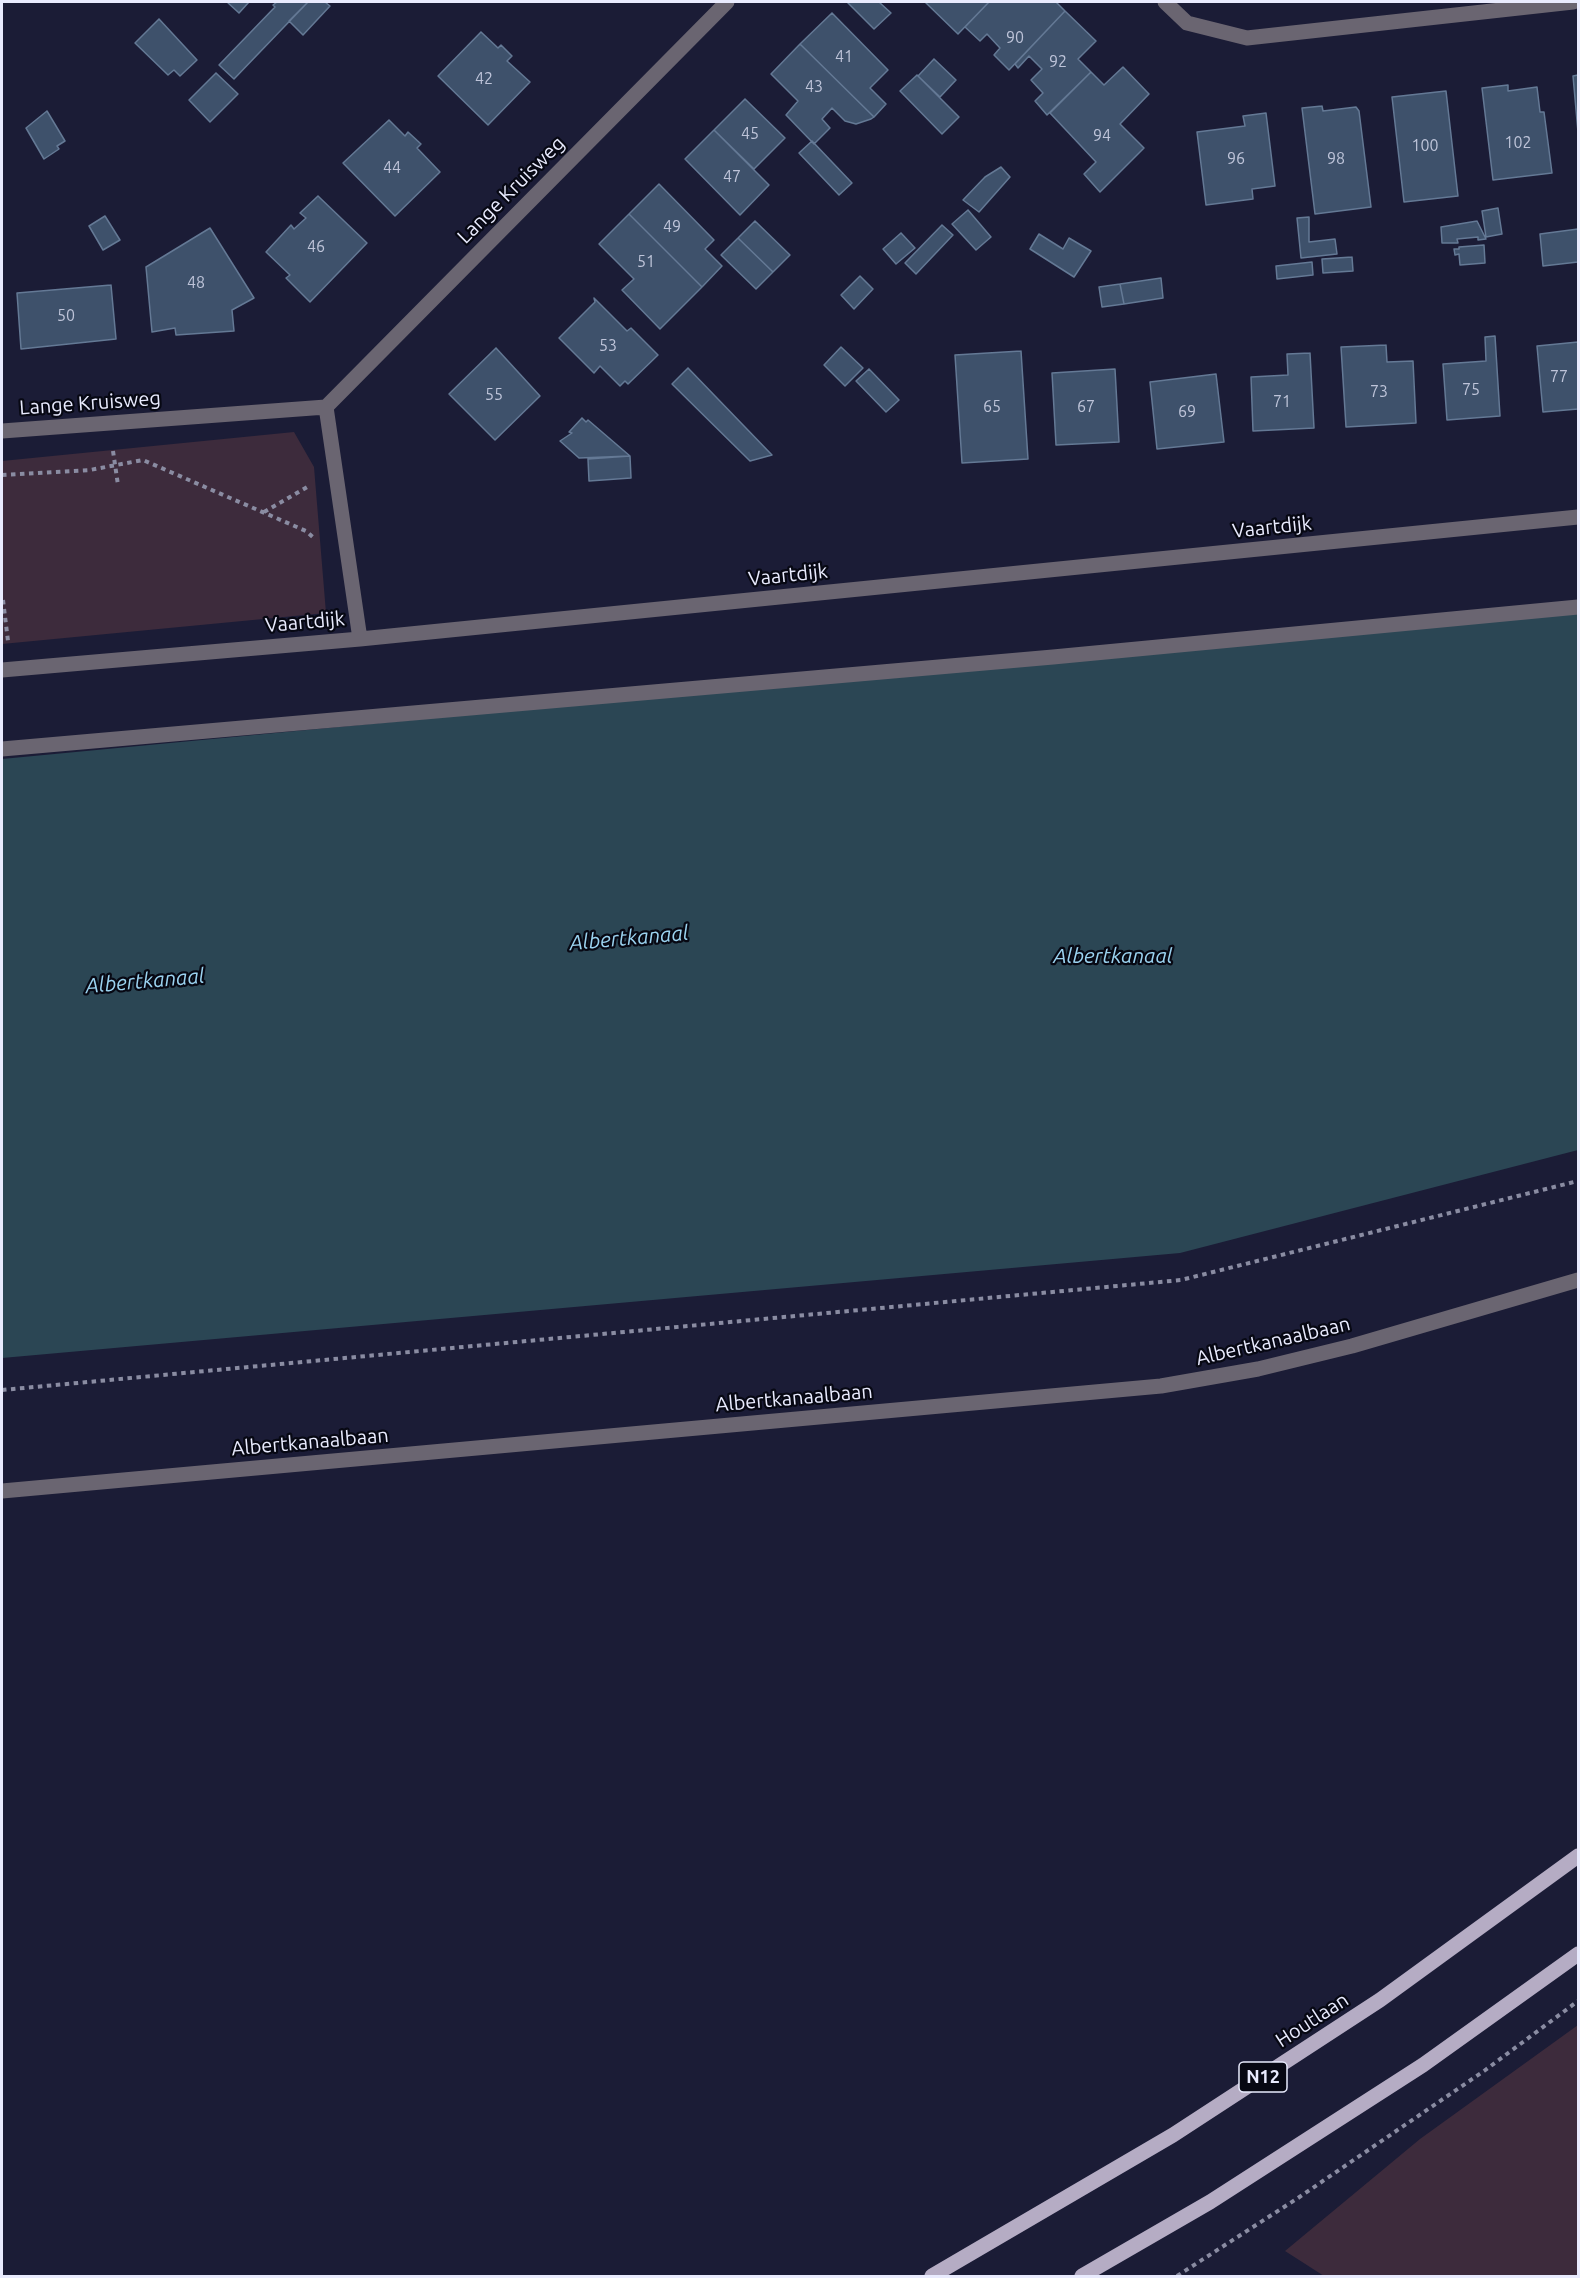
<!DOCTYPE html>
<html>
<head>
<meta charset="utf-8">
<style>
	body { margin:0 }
	#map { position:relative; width:1580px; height:2278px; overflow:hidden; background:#1b1c36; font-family:Ubuntu,sans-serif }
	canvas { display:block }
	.frame { position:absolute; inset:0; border:3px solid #e9ebfe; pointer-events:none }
</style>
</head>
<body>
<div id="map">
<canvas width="1580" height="2278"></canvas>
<div class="frame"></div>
</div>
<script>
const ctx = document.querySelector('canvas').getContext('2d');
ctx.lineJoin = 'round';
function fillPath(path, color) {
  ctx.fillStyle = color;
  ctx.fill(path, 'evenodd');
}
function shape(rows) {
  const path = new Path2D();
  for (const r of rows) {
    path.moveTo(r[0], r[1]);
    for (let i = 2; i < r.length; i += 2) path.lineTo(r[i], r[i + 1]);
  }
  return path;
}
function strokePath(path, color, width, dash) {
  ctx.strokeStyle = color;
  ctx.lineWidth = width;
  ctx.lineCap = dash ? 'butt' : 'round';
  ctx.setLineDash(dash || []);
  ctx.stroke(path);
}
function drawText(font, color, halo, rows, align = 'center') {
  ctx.font = font + ' Ubuntu,sans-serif';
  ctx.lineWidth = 4.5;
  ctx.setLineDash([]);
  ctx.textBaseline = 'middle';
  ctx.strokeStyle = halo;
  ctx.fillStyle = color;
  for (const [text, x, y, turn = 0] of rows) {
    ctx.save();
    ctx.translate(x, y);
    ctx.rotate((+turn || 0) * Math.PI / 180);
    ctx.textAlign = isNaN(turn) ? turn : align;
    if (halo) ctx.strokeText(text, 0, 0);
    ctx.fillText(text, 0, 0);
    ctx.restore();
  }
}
fillPath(shape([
	[294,432,314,467,326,613,2,644,2,461],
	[1578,2025,1578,2276,1324,2276,1285,2251,1420,2139]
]), '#3d2b3c');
fillPath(shape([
	[1578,609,1578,1150,1180,1253,2,1358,2,759]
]), '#2b4654');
const building = shape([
	[227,2,249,2,239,13,227,2],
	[277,2,308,2,234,79,219,65,275,7,273,5,277,2],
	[308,2,325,2,330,6,303,35,289,21,308,2],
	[847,2,879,2,891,13,874,29,847,2],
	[925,2,989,2,958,34,925,2],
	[989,2,1056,2,1065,11,1009,70,994,55,1000,48,987,34,980,41,965,27,989,2],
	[1065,11,1096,41,1078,59,1091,72,1047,115,1035,101,1043,93,1031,80,1042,69,1029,56,1018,68,1015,64,1065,11],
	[832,13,888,70,870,88,886,104,874,117,800,44,832,13],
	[159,19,197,60,180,76,174,70,168,75,135,43,159,19],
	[481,32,498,48,501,45,512,56,507,61,530,82,488,125,438,76,481,32],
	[800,44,874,117,871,119,856,124,845,121,832,108,822,119,830,128,814,144,786,115,798,101,771,74,800,44],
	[934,59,956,80,940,97,918,76,934,59],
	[1123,67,1149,94,1120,124,1144,148,1100,192,1084,174,1096,162,1050,113,1091,72,1104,85,1123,67],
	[216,73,238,94,210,122,189,100,216,73],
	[917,75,959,117,942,134,900,91,917,75],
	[1578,75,1578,132,1573,76,1578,75],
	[1508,85,1508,91,1537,87,1540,112,1544,112,1552,173,1493,180,1482,88,1508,85],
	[1446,91,1458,196,1404,202,1392,97,1446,91],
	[745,99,785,138,754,169,714,130,745,99],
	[1322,106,1323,111,1356,107,1359,111,1371,207,1315,214,1302,108,1322,106],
	[47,111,65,141,57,146,59,149,44,159,26,128,47,111],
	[1266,113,1275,186,1252,189,1253,199,1206,205,1197,132,1245,126,1243,116,1266,113],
	[389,120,405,136,408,132,421,144,417,148,440,172,395,216,343,163,389,120],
	[714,130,769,185,740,215,685,159,714,130],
	[812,141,852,183,839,195,799,153,812,141],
	[1001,167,1010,177,979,212,963,200,985,177,1001,167],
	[659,184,714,240,705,249,722,266,702,287,629,214,659,184],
	[318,196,367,243,310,302,286,278,290,275,266,252,291,225,294,229,306,218,300,213,318,196],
	[1498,208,1502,234,1486,237,1482,211,1498,208],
	[968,210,991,237,976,250,952,224,968,210],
	[629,214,702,287,660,329,622,290,634,279,599,244,629,214],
	[105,216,120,240,103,250,89,226,105,216],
	[1309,217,1309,242,1335,239,1337,254,1301,258,1297,218,1309,217],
	[755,221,790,255,773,272,738,238,755,221],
	[1477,221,1486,239,1478,240,1478,237,1457,239,1458,243,1442,243,1441,227,1477,221],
	[942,225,953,235,916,274,905,263,942,225],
	[210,228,254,298,232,310,234,331,176,335,175,328,152,332,146,267,210,228],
	[1578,229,1578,262,1543,266,1540,234,1578,229],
	[901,233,915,248,896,264,883,249,901,233],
	[1039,234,1063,249,1069,238,1091,251,1074,277,1030,249,1039,234],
	[738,238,773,272,756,289,721,255,738,238],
	[1484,245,1485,263,1460,265,1459,254,1455,255,1454,249,1459,249,1459,247,1484,245],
	[1352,257,1353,271,1323,273,1322,259,1352,257],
	[1312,262,1313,275,1277,279,1276,266,1312,262],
	[860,276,873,289,854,309,841,295,860,276],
	[1161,278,1163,298,1124,304,1120,284,1161,278],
	[1120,284,1124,304,1102,307,1099,287,1120,284],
	[111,285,116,339,21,349,17,293,111,285],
	[594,298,627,331,631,328,658,355,628,384,625,381,620,386,600,366,594,373,559,338,595,302,594,298],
	[1495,336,1500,416,1447,420,1443,364,1486,361,1485,337,1495,336],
	[1578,342,1578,409,1543,412,1537,346,1578,342],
	[1386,345,1387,362,1413,361,1416,423,1346,427,1341,347,1386,345],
	[841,347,863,368,845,386,824,365,841,347],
	[496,348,540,396,495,440,449,394,496,348],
	[1021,351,1028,459,962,463,955,355,1021,351],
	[1310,353,1314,428,1253,431,1251,377,1288,375,1287,354,1310,353],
	[688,368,772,455,750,461,672,384,688,368],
	[869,369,899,400,886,412,856,381,869,369],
	[1115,369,1119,442,1056,445,1052,373,1115,369],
	[1216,374,1224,442,1157,449,1150,382,1216,374],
	[582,418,586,422,588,420,630,456,579,458,560,441,572,433,569,432,582,418],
	[630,456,631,478,589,481,588,459,630,456]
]);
fillPath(building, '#3e516b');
strokePath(building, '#647995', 1.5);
strokePath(shape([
	[113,451,118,485],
	[2,475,90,470,143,460,306,531,315,539],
	[264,512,309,486],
	[3,600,8,641],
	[2,1390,1181,1280,1578,1181],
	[1177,2276,1298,2198,1484,2071,1578,2001]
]), '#8a8ca2', 4, [4.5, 4.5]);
strokePath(shape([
	[2,749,1053,657,1578,607]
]), '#6a6571', 15);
strokePath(shape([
	[1165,2,1187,23,1247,38,1573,2],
	[326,407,360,639],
	[2,431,326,407,727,2],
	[2,670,360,639,1578,517]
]), '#6a6571', 15);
strokePath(shape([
	[2,1491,1161,1386,1258,1369,1352,1346,1578,1280]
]), '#6a6571', 15);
strokePath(shape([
	[932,2276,1173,2135,1380,2000,1578,1856],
	[1082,2276,1210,2202,1423,2065,1578,1954]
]), '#b5acc4', 15);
drawText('16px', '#bec4d9', null, [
	["90",1015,38],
	["41",844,57],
	["92",1058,62],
	["42",484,79],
	["43",814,87],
	["45",750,134],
	["94",1102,136],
	["102",1518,143],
	["100",1425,146],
	["96",1236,159],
	["98",1336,159],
	["44",392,168],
	["47",732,177],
	["49",672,227],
	["46",316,247],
	["51",646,262],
	["48",196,283],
	["50",66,316],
	["53",608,346],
	["77",1559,377],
	["75",1471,390],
	["73",1379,392],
	["55",494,395],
	["71",1282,402],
	["65",992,407],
	["67",1086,407],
	["69",1187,412]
]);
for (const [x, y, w] of [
	[1263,2077,48]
]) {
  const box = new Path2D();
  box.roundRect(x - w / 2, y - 15, w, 30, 4.5);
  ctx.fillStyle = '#070813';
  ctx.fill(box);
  strokePath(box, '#e9ebfe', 1.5);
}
drawText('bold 18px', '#e9ebfe', null, [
	["N12",1263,2077]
]);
drawText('20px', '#e9ebfe', '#070813', [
	["Lange Kruisweg",511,190,-45],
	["Lange Kruisweg",90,403,-4],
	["Vaartdijk",1272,527,-6],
	["Vaartdijk",788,575,-6],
	["Vaartdijk",305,622,-5],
	["Albertkanaalbaan",1273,1341,-13],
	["Albertkanaalbaan",794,1398,-5],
	["Albertkanaalbaan",310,1442,-5],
	["Houtlaan",1312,2020,-33]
]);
drawText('italic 21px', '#9bd3f0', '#070813', [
	["Albertkanaal",629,938,-5],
	["Albertkanaal",1113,956],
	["Albertkanaal",145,981,-5]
]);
</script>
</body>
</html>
